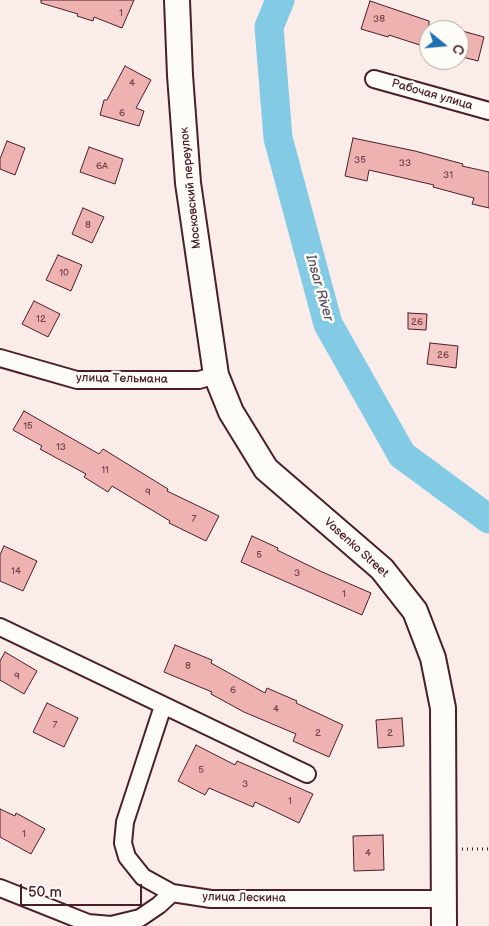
<!DOCTYPE html>
<html>
<head>
<meta charset="utf-8">
<style>
	body { margin:0 }
	#map { position:relative; width:489px; height:926px; overflow:hidden; background:#faede9; font-family:"Balsamiq Sans",sans-serif }
	canvas { display:block }
	.north { position:absolute; left:419px; top:20px; width:50px; height:50px; box-sizing:border-box; background:#fdfcf7; border:1px solid #b5a4a5; border-radius:50%; rotate:107deg; font-size:14px; font-weight:700; line-height:20px; text-align:center; color:#4a1f2b }
	.north::after { content:''; display:block; margin:auto; width:18px; height:22px; background:#1f6fb2; clip-path:polygon(50% 0,100% 100%,50% 72%,0 100%) }
	.scale { position:absolute; left:20px; top:884px; width:122px; height:22px; box-sizing:border-box; border:2px solid #4a1f2b; border-top:0; padding-left:6px; font-size:15px; line-height:18px; white-space:nowrap; color:#4a1f2b; -webkit-text-stroke:4px #fdfcf7; paint-order:stroke }
</style>
</head>
<body>
<div id="map">
<canvas width="489" height="926"></canvas>
<div class="north">С</div>
<div class="scale">50 m</div>
</div>
<script>
const ctx = document.querySelector('canvas').getContext('2d');
ctx.lineJoin = 'round';
function shape(rows) {
  const path = new Path2D();
  for (const r of rows) {
    path.moveTo(r[0], r[1]);
    for (let i = 2; i < r.length; i += 2) path.lineTo(r[i], r[i + 1]);
  }
  return path;
}
function strokePath(path, color, width, dash) {
  ctx.strokeStyle = color;
  ctx.lineWidth = width;
  ctx.lineCap = dash ? 'butt' : 'round';
  ctx.setLineDash(dash || []);
  ctx.stroke(path);
}
function fillPath(path, color) {
  ctx.fillStyle = color;
  ctx.fill(path, 'evenodd');
}
function drawText(font, color, halo, rows, align = 'center') {
  ctx.font = font + ' "Balsamiq Sans",sans-serif';
  ctx.lineWidth = 5;
  ctx.setLineDash([]);
  ctx.textBaseline = 'middle';
  ctx.strokeStyle = halo;
  ctx.fillStyle = color;
  for (const [text, x, y, turn = 0] of rows) {
    ctx.save();
    ctx.translate(x, y);
    ctx.rotate((+turn || 0) * Math.PI / 180);
    ctx.textAlign = isNaN(turn) ? turn : align;
    if (halo) ctx.strokeText(text, 0, 0);
    ctx.fillText(text, 0, 0);
    ctx.restore();
  }
}
strokePath(shape([
	[280,0,269,27,278,138,328,324,402,455,489,519]
]), '#83cbe4', 29);
const building = shape([
	[41,0,134,0,122,28,94,17,93,21,77,16,78,14,41,3,41,0],
	[370,1,429,21,429,48,389,35,388,37,361,29,370,1],
	[459,30,484,37,478,61,459,56,459,30],
	[125,66,151,80,136,108,144,111,139,126,100,115,104,100,107,100,125,66],
	[353,138,415,151,463,164,462,166,489,172,489,208,472,204,474,198,433,187,434,185,369,170,367,181,345,176,353,138],
	[7,141,25,148,15,175,0,169,0,159,7,141],
	[89,147,123,159,115,184,80,172,89,147],
	[83,208,104,217,92,243,72,234,83,208],
	[58,255,82,265,71,291,46,280,58,255],
	[34,301,60,314,48,337,22,324,34,301],
	[408,313,427,314,426,330,408,329,408,313],
	[430,343,458,346,456,368,427,364,430,343],
	[24,411,99,454,103,449,168,489,167,491,219,516,206,541,169,523,170,521,112,486,108,492,84,477,86,474,40,449,42,446,13,430,24,411],
	[252,536,278,548,277,550,320,571,371,593,362,615,241,562,252,536],
	[4,546,37,561,23,591,0,581,0,555,4,546],
	[175,645,212,660,211,663,265,693,267,688,297,701,296,703,343,725,329,757,293,741,296,734,244,712,211,694,212,692,164,672,175,645],
	[5,652,37,671,24,694,0,680,0,661,5,652],
	[47,703,78,718,64,747,33,732,47,703],
	[402,718,404,746,378,748,376,720,402,718],
	[196,745,235,765,237,761,313,794,299,823,255,802,253,807,209,788,205,795,178,781,196,745],
	[0,809,15,816,16,813,45,829,31,854,0,837,0,809],
	[383,835,384,870,354,871,353,836,383,835]
]);
fillPath(building, '#eeb3b0');
strokePath(building, '#4a1f2b', 1);
const street = shape([
	[374,79,489,111],
	[0,358,77,380,199,380,216,375],
	[0,627,307,774],
	[163,706,125,822,123,843,127,857,143,877,172,893,211,899,444,899],
	[0,888,88,923,111,925,140,918,159,905,172,893]
]);
const secondary = shape([
	[177,0,180,75,188,183,216,375,231,412,266,469,382,569,415,611,433,658,443,708,444,926]
]);
strokePath(street, '#4a1f2b', 20);
strokePath(secondary, '#4a1f2b', 28);
strokePath(shape([
	[462,849,489,849]
]), '#4a1f2b', 3, [1, 4]);
strokePath(street, '#fdfcf7', 16);
strokePath(secondary, '#fdfcf7', 24);
drawText('10px', '#73444c', null, [
	["1",121,13],
	["38",379,19],
	["4",132,83],
	["6",122,113],
	["35",360,160],
	["33",405,163],
	["6А",102,166],
	["31",448,175],
	["8",88,225],
	["10",64,273],
	["12",41,319],
	["26",417,322],
	["26",443,355],
	["15",28,426],
	["13",61,447],
	["11",105,470],
	["9",148,492],
	["7",194,519],
	["5",259,555],
	["14",16,571],
	["3",297,573],
	["1",344,594],
	["8",188,666],
	["9",17,676],
	["6",233,690],
	["4",276,709],
	["7",55,725],
	["2",318,733],
	["2",390,733],
	["5",201,770],
	["3",245,784],
	["1",290,801],
	["1",24,834],
	["4",368,853]
]);
drawText('12px', '#4a1f2b', '#fdfcf7', [
	["Рабочая улица",432,95,16],
	["Московский переулок",191,188,-96],
	["улица Тельмана",122,379,1],
	["Vasenko Street",356,548,42],
	["улица Лескина",244,898,1]
]);
drawText('italic 14px', '#5b5362', '#fdfcf7', [
	["Insar River",319,288,74]
]);
</script>
</body>
</html>
